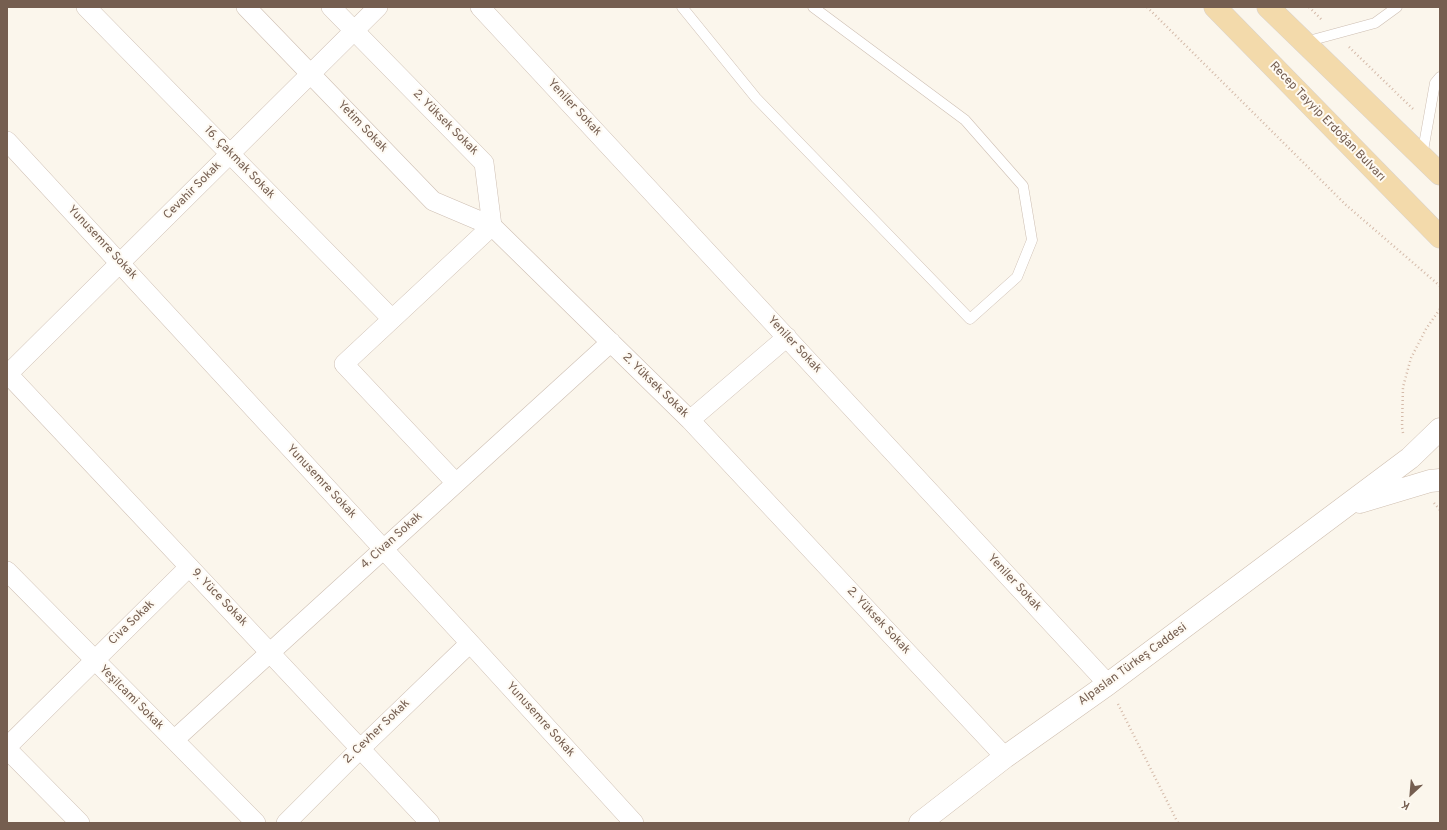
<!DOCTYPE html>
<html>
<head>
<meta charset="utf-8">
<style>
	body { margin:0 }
	#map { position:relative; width:1447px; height:830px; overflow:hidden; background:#fbf6ec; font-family:Overpass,sans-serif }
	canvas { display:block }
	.frame { position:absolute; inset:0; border:8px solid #755e50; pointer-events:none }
	.north { position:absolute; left:1391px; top:774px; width:40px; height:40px; -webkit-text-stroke:3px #fefaf3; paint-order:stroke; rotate:206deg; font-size:11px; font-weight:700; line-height:16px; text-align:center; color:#755e50 }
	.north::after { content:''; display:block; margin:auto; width:14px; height:18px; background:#755e50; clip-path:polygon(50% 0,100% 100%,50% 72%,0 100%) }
</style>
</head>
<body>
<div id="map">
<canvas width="1447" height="830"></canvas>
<div class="frame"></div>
<div class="north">K</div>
</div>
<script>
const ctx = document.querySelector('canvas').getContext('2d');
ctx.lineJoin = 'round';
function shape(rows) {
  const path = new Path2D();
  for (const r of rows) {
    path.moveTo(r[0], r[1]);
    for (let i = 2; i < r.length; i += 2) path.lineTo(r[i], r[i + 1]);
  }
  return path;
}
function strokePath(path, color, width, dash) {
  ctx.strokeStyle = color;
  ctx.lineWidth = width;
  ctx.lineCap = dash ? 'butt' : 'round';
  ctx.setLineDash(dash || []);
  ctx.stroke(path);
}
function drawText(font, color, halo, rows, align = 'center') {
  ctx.font = font + ' Overpass,sans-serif';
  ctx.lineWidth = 4;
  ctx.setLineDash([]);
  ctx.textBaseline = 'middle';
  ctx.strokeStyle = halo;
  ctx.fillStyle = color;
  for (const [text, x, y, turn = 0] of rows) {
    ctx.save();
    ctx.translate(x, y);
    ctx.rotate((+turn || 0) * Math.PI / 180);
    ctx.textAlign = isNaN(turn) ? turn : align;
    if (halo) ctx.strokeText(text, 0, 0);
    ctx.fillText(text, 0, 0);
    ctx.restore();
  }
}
const lane = shape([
	[682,7,756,98,970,319,1017,277,1032,240,1023,186,965,120,813,7],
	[1305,42,1375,23,1397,7],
	[1422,156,1435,83,1440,77]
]);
const street = shape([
	[86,7,392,319],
	[246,7,433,201,492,226,344,364,456,483],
	[331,7,484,163,492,226,690,420,1005,757],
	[480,7,1108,684],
	[7,141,470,643,634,823],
	[7,373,430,823],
	[8,374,378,7],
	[690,420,787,337],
	[7,571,256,823],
	[174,740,611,342],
	[7,747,189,567],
	[7,749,80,823],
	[286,823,360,749,470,643]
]);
const secondary = shape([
	[1360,502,1430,481,1440,480],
	[920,823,1005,757,1108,684,1410,458,1440,429]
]);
const primary = shape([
	[1215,7,1440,237],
	[1268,7,1440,174]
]);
strokePath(lane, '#cdbeb2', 11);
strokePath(street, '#cdbeb2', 20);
strokePath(secondary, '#cfbfb0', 23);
strokePath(primary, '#d8d2ce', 23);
strokePath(shape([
	[1147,7,1346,205,1440,286],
	[1309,7,1323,21],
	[1349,47,1413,109],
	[1403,433,1402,427,1403,387,1411,358,1426,329,1440,309],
	[1434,503,1440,510],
	[1118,704,1178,823]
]), '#d4baa9', 2.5, [1, 3]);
strokePath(lane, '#fff', 10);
strokePath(street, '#fff', 19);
strokePath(secondary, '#fff', 22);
strokePath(primary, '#f3daab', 22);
drawText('12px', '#755e50', '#fefaf3', [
	["Yeniler Sokak",574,108,47],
	["Recep Tayyip Erdoğan Bulvarı",1327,122,46],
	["2. Yüksek Sokak",445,123,45],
	["Yetim Sokak",362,127,46],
	["16. Çakmak Sokak",239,163,46],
	["Cevahir Sokak",193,191,-45],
	["Yunusemre Sokak",102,243,47],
	["Yeniler Sokak",794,345,47],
	["2. Yüksek Sokak",655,386,44],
	["Yunusemre Sokak",321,482,47],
	["4. Civan Sokak",392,541,-42],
	["Yeniler Sokak",1014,583,47],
	["9. Yüce Sokak",219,598,46],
	["2. Yüksek Sokak",878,621,47],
	["Civa Sokak",132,623,-44],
	["Alpaslan Türkeş Caddesi",1133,665,-36],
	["Yeşilcami Sokak",131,698,45],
	["Yunusemre Sokak",540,720,48],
	["2. Cevher Sokak",377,732,-44]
]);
</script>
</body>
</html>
